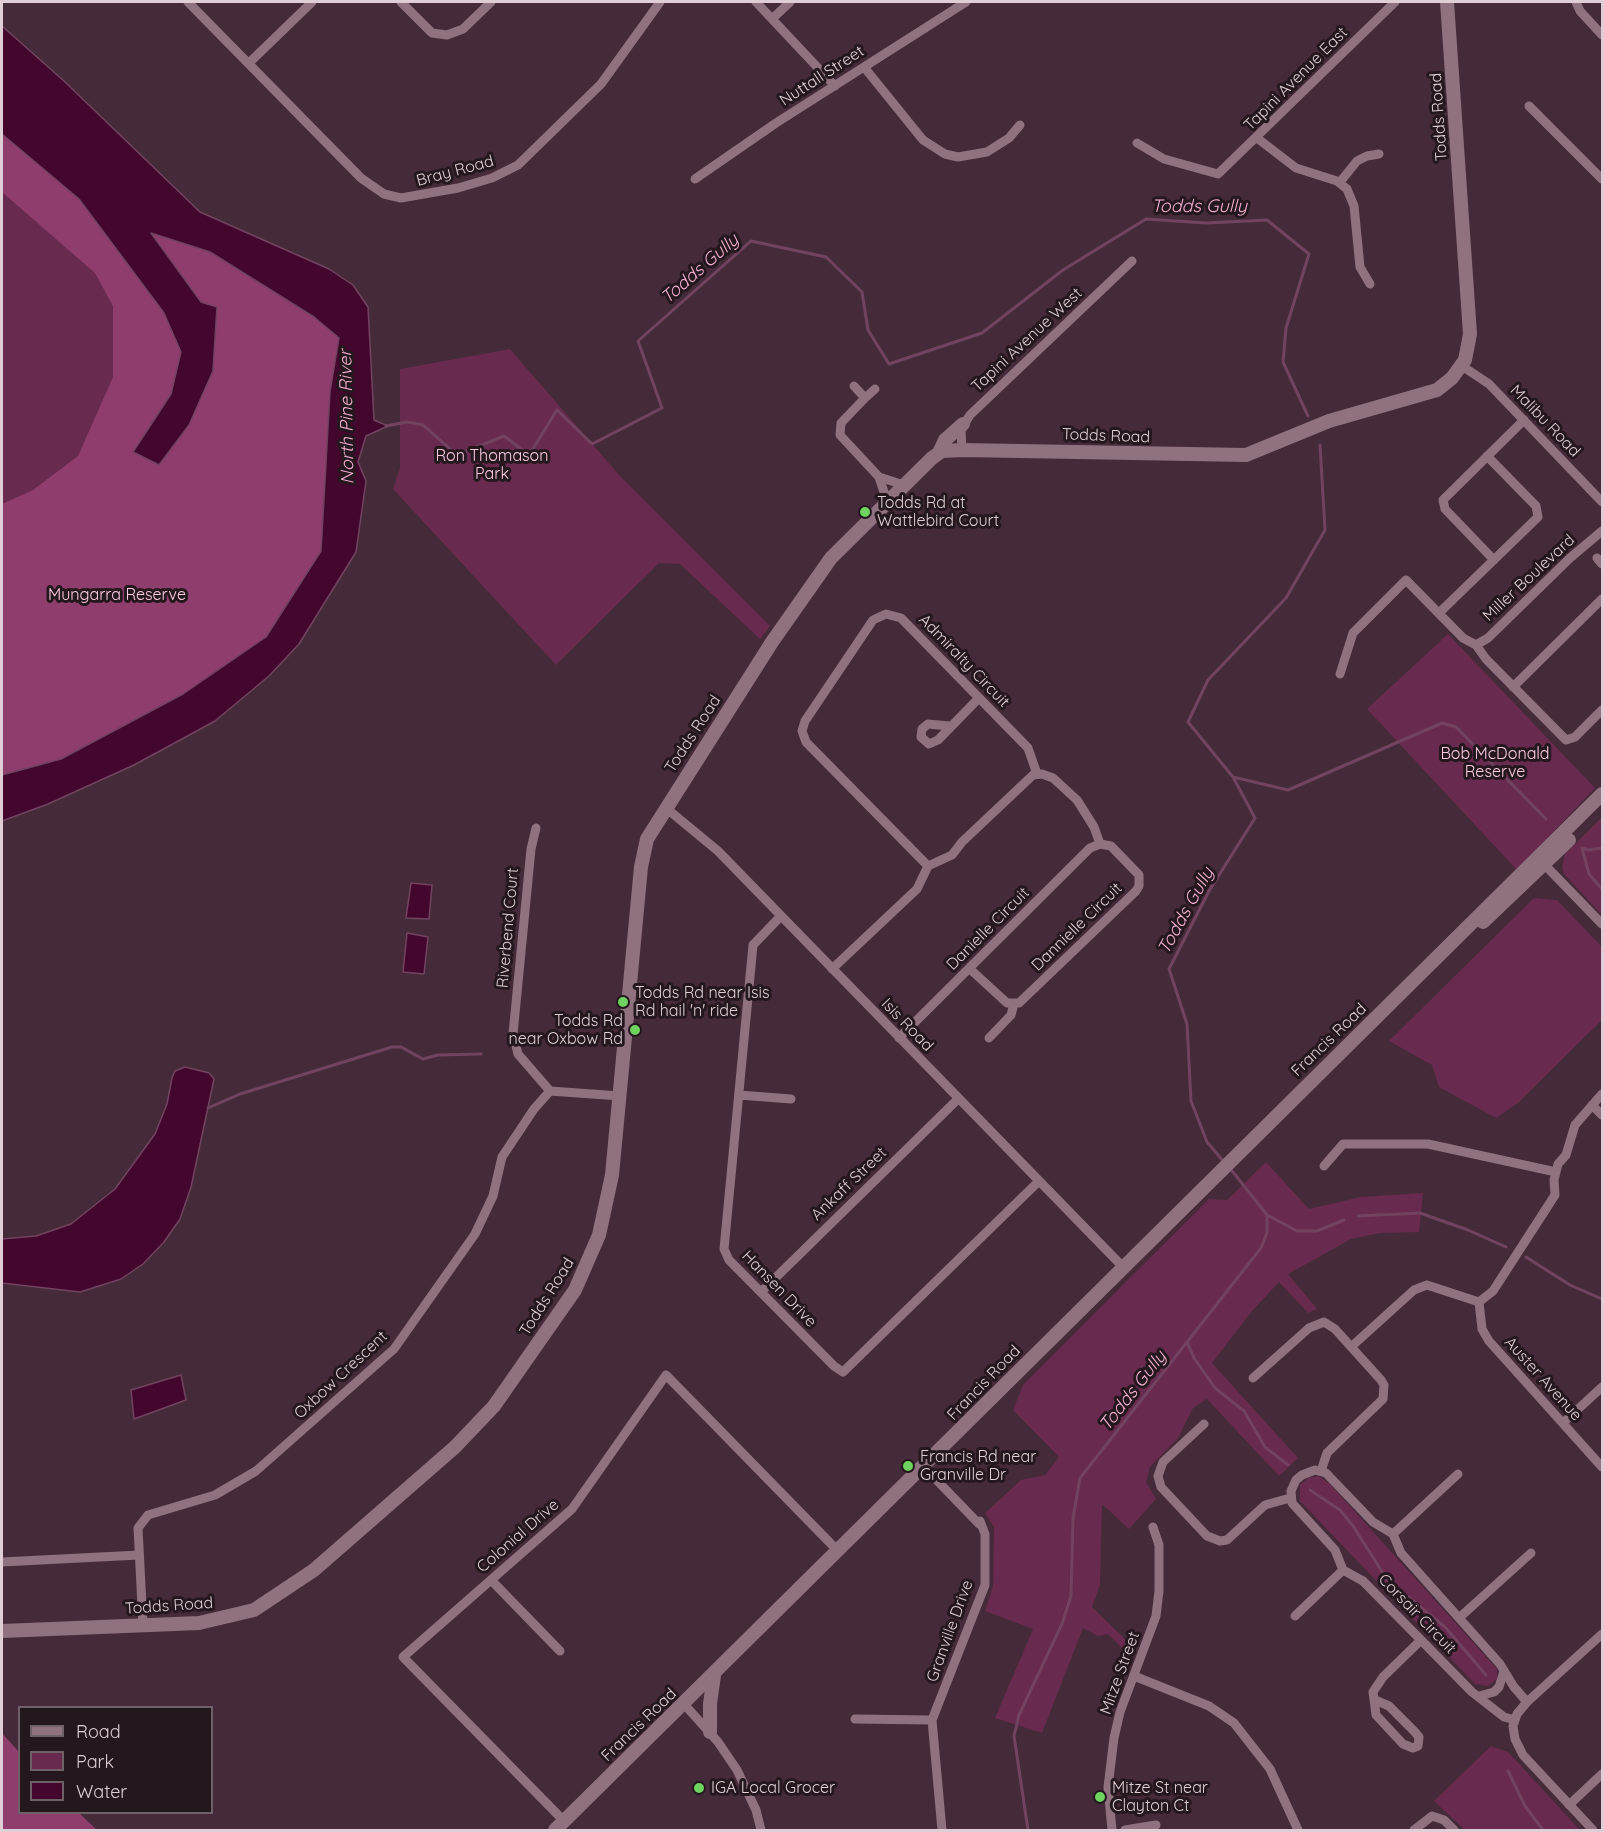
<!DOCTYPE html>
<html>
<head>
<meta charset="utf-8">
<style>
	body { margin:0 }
	#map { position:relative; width:1604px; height:1832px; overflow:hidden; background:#452b39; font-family:Quicksand,sans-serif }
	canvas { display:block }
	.frame { position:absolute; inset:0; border:3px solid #dfced6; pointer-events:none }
	.legend { position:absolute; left:18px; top:1706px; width:195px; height:108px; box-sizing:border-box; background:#24181e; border:2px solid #6f6168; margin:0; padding:8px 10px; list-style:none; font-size:18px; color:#dfced6 }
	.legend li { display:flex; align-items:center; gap:12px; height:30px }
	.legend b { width:30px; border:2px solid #6f6168 }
</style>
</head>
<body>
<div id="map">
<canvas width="1604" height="1832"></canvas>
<div class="frame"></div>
<ul class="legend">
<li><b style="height:8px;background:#8f7180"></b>Road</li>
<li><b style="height:16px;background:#682a4e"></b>Park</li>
<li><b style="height:16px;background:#43072e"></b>Water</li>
</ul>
</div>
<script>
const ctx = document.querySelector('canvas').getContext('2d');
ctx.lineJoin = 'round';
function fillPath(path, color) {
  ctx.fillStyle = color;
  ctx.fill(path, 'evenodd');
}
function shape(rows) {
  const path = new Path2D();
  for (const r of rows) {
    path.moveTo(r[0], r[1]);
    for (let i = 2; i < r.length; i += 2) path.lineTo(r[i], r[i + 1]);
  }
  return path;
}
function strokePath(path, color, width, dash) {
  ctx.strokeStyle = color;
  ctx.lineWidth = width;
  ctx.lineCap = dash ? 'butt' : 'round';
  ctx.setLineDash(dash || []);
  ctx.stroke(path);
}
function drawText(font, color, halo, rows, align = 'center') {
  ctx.font = font + ' Quicksand,sans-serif';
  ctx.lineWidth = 6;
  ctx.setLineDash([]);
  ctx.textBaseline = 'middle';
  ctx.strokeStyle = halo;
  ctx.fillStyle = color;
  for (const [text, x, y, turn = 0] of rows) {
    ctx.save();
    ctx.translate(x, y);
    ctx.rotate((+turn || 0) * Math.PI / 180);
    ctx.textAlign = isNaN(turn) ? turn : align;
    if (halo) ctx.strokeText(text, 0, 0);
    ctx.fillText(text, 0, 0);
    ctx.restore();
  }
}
fillPath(shape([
	[2,140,166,342,2,779],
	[510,349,620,476,770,626,760,639,680,564,659,563,556,665,393,489,400,468,400,369],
	[1448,634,1595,788,1517,870,1367,709],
	[1602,817,1602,915,1564,874,1562,867,1565,854],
	[1534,898,1557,900,1602,947,1602,1020,1518,1103,1496,1118,1439,1087,1432,1065,1389,1041],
	[1266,1162,1309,1209,1361,1197,1423,1193,1419,1232,1380,1233,1351,1239,1288,1274,1317,1309,1308,1313,1279,1282,1252,1311,1212,1363,1298,1458,1279,1476,1207,1399,1193,1408,1178,1438,1150,1467,1146,1482,1156,1499,1129,1529,1102,1504,1100,1585,1092,1607,1131,1645,1129,1655,1108,1634,1098,1636,1083,1628,1042,1733,995,1718,1033,1629,985,1611,993,1586,994,1527,985,1513,1021,1480,1045,1475,1059,1457,1013,1410,1023,1385,1209,1199,1227,1200],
	[1318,1476,1329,1483,1497,1669,1497,1679,1488,1686,1475,1684,1300,1501,1300,1485,1308,1478],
	[1491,1746,1508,1752,1580,1830,1465,1830,1434,1801]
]), '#682a4e');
fillPath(shape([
	[2,134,79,199,164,313,181,352,171,394,134,452,159,465,201,302,150,232,210,252,314,317,339,338,330,393,321,551,266,637,183,694,61,759,2,775,2,504,33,490,78,456,113,377,113,306,95,273,2,192],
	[2,1733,19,1752,20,1812,79,1813,97,1830,2,1830]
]), '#8f3d6d');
const water = shape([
	[2,26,64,81,200,212,329,269,353,285,368,307,374,420,388,426,366,436,358,462,366,481,356,552,299,644,269,676,215,721,134,765,48,804,2,821,2,775,61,759,183,694,266,637,321,551,330,392,339,338,314,317,210,252,151,233,201,302,217,307,213,371,189,425,159,465,133,452,171,394,181,352,164,313,79,199,2,134,2,26],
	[411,883,432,885,429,919,406,918,411,883],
	[407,933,428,937,424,974,403,972,407,933],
	[185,1067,209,1073,214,1079,191,1187,180,1219,164,1242,143,1264,121,1279,80,1292,2,1283,2,1239,36,1236,71,1224,115,1189,155,1134,167,1104,172,1078,175,1071,185,1067],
	[181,1375,186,1400,134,1419,131,1390,181,1375]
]);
fillPath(water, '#43072e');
strokePath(water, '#724360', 1.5);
strokePath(shape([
	[386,426,407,422,423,425,457,455,504,436,529,455,557,410,592,444,662,408,638,341,751,241,826,257,862,292,868,330,889,364,982,333,1063,270,1146,219,1206,223,1267,220,1309,254,1286,328,1283,362,1308,416],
	[1233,777,1288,790,1442,723,1456,727,1546,819],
	[1602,848,1588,850,1582,848,1589,874,1602,889],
	[208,1108,240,1094,392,1047,401,1047,423,1059,438,1055,481,1054],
	[1224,1162,1207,1142,1191,1101,1187,1024,1169,969,1209,891,1255,818,1233,777,1188,722,1208,680,1286,598,1325,530,1320,445],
	[1267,1215,1297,1231,1317,1231,1344,1220],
	[1358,1216,1420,1213,1468,1230,1506,1247],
	[1526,1257,1570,1285,1602,1299],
	[1187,1342,1194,1358,1215,1388,1244,1411,1265,1447,1288,1465],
	[1310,1490,1340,1510,1353,1526,1388,1581,1445,1627,1486,1675],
	[1508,1771,1525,1806,1543,1830],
	[1028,1830,1014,1736,1019,1715,1062,1624,1071,1596,1073,1518,1080,1478,1261,1248,1267,1233,1267,1215,1229,1167]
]), '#724360', 3);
strokePath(shape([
	[188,2,361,178,384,194,401,198,458,188,492,178,518,165,601,84,660,2],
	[401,2,432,33,447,35,463,29,491,2],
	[756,2,835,86],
	[1576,2,1580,11,1602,35],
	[773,18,790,2],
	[249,63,312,2],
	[864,67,923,140,945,154,958,157,987,152,1009,138,1020,125],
	[1529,106,1602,179],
	[1257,138,1296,168,1337,181,1347,189,1354,206,1360,267,1370,284],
	[1137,143,1164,159,1218,174,1395,2],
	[695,179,776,123,966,2],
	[1340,182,1357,161,1367,156,1379,154],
	[1462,366,1489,384,1602,502],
	[854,386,865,398,875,389],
	[865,398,841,423,840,435,879,477,904,485],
	[962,450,961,429,970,415,1132,261],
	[879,477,887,501],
	[1597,558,1602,564],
	[1494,560,1445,509,1443,500,1524,420],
	[1439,613,1538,517,1536,506,1487,456],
	[1476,645,1486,659,1566,740,1575,737,1602,710],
	[1476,645,1488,638,1570,558,1602,531],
	[1340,674,1353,633,1406,580,1463,638,1476,645],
	[1513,687,1602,599],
	[949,726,928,724,922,729,921,737,929,744,938,740,978,699],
	[666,808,718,851,1123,1267],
	[536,828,531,849,513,1034,518,1054,550,1091],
	[1541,861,1602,924],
	[928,866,806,742,802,731,805,721,873,620,886,614,901,618,1028,748,1037,774],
	[781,916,753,945,724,1249,729,1260,834,1366,843,1372,1038,1182],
	[832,969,917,889,928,866,952,855,962,842,1033,775,1042,774,1053,778,1077,800,1094,827,1100,844],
	[899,1038,1090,848,1100,844,1111,846,1139,875,1139,886,1136,891,1019,1003,1007,1003,970,969],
	[989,1038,1011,1015,1014,1004],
	[739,1095,791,1099],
	[1592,1105,1602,1115],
	[1324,1166,1343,1144,1428,1144,1556,1172],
	[761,1292,958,1099],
	[1479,1302,1482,1329,1489,1341,1602,1467],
	[1351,1347,1414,1290,1427,1285,1479,1302,1493,1291,1555,1195,1554,1180,1558,1164,1566,1155,1575,1125,1602,1094],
	[1253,1378,1309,1328,1324,1322,1335,1329,1381,1380,1384,1385,1383,1399,1327,1453,1321,1471],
	[1563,1423,1602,1387],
	[1204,1424,1163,1462,1158,1476,1161,1487,1207,1536,1220,1541,1227,1540,1265,1505,1290,1498],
	[924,1467,979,1524,980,1521,985,1534,985,1585,932,1720,942,1830],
	[1393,1534,1458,1474],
	[2,1562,139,1555],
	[491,1580,560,1651],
	[1295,1616,1343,1570],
	[1459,1618,1531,1553],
	[143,1625,138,1528,148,1515,215,1495,256,1471,394,1349,475,1234,493,1196,502,1157,534,1109,550,1091,620,1096],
	[1134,1676,1209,1706,1234,1723,1270,1769,1298,1830],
	[1479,1696,1494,1692,1499,1687,1504,1671],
	[1375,1700,1389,1706,1414,1731,1419,1737,1418,1746,1413,1748,1403,1744,1376,1715,1373,1692,1383,1677,1421,1640],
	[684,1704,718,1742,737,1770,756,1810,761,1830],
	[855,1719,932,1720],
	[1515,1720,1504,1717,1472,1692,1363,1581,1343,1570,1335,1550,1292,1503,1291,1491,1296,1480,1302,1475,1315,1470,1326,1473,1373,1522,1393,1534,1401,1553,1500,1664,1514,1687,1527,1702],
	[1569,1805,1602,1774],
	[564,1821,403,1657,572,1509,666,1375,838,1551],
	[1112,1830,1108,1787,1114,1738,1120,1712,1156,1616,1159,1591,1159,1545,1153,1527],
	[1125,1830,1156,1825],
	[1414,1830,1432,1816,1444,1820,1454,1830],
	[1593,1830,1523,1755,1515,1739,1513,1726,1517,1714,1527,1702,1602,1634]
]), '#8f7180', 9);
strokePath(shape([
	[939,453,945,440,963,424],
	[1483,922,1569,840],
	[2,1631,199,1623,254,1610,314,1570,455,1447,494,1406,575,1290,599,1235,612,1175,641,867,647,839,772,642,831,558,932,458,942,451,962,450,1246,455,1329,421,1437,390,1452,378,1465,360,1470,334,1447,2],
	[710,1732,710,1704,714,1675],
	[555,1830,1602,794]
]), '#8f7180', 14);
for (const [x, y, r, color] of [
	[865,512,6,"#6fd35f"],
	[623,1002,6,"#6fd35f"],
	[635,1030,6,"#6fd35f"],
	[908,1466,6,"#6fd35f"],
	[699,1788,6,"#6fd35f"],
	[1100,1797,6,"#6fd35f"]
]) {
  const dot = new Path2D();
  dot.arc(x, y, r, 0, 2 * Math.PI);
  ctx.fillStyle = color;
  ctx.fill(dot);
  strokePath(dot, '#24181e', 2);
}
drawText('16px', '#dfced6', '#24181e', [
	["Nuttall Street",822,76,-33],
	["Tapini Avenue East",1296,79,-45],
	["Todds Road",1439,117,-94],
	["Bray Road",455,171,-15],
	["Tapini Avenue West",1027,340,-43],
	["Malibu Road",1545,421,46],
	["Todds Road",1106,436,2],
	["Miller Boulevard",1529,578,-43],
	["Admiralty Circuit",964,661,46],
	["Todds Road",693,734,-57],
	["Dannielle Circuit",1077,927,-44],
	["Riverbend Court",508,928,-85],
	["Danielle Circuit",988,929,-45],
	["Isis Road",907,1025,46],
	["Francis Road",1329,1040,-44],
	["Ankaff Street",849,1184,-44],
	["Hansen Drive",779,1289,46],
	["Todds Road",547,1297,-58],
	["Oxbow Crescent",341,1375,-43],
	["Auster Avenue",1543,1379,48],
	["Francis Road",984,1383,-46],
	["Colonial Drive",518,1536,-41],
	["Todds Road",169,1606,-4],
	["Corsair Circuit",1417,1614,46],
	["Granville Drive",950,1631,-70],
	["Mitze Street",1120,1673,-70],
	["Francis Road",639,1725,-44]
]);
drawText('16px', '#facbe3', '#24181e', [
	["Ron Thomason",492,456],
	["Park",492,474],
	["Mungarra Reserve",117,595],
	["Bob McDonald",1495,754],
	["Reserve",1495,772]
]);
drawText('16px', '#dfced6', '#24181e', [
	["Todds Rd at",877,503],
	["Wattlebird Court",877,521],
	["Todds Rd near Isis",635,993],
	["Rd hail 'n' ride",635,1011],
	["Todds Rd",623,1021,"right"],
	["near Oxbow Rd",623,1039,"right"],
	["Francis Rd near",920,1457],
	["Granville Dr",920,1475],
	["IGA Local Grocer",711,1788],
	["Mitze St near",1112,1788],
	["Clayton Ct",1112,1806]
], 'left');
drawText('italic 18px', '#f4afd3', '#24181e', [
	["Todds Gully",1199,207],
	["Todds Gully",700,269,-41],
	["North Pine River",347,417,-91],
	["Todds Gully",1186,911,-61],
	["Todds Gully",1133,1391,-52]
]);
</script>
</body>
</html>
